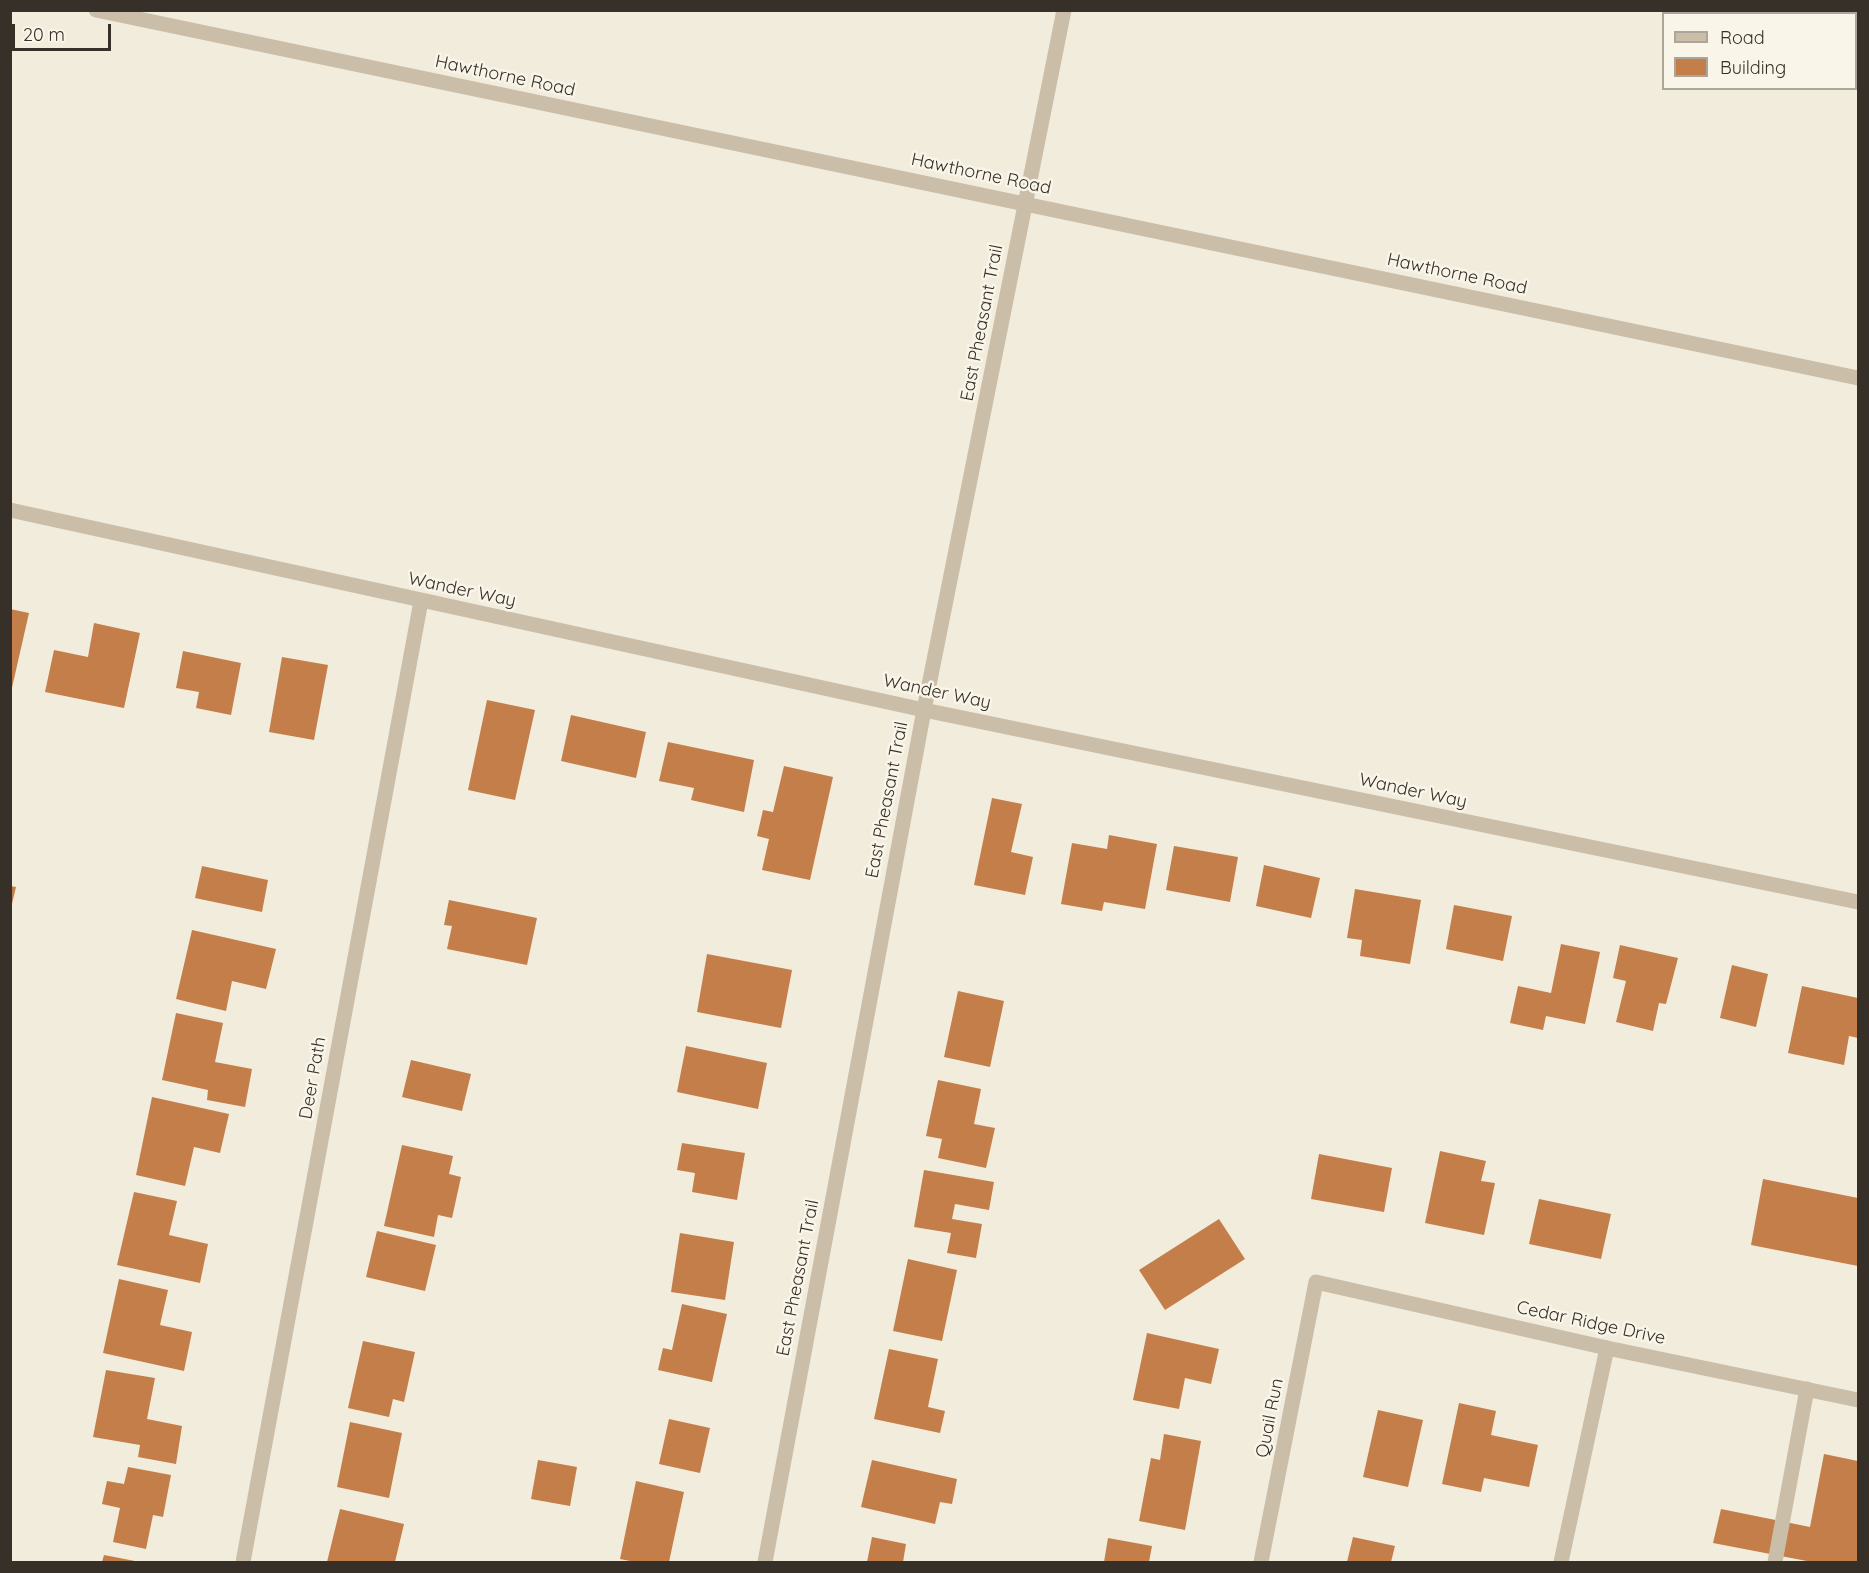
<!DOCTYPE html>
<html>
<head>
<meta charset="utf-8">
<style>
	body { margin:0 }
	#map { position:relative; width:1869px; height:1573px; overflow:hidden; background:#f2ecdd; font-family:Quicksand,sans-serif }
	canvas { display:block }
	.frame { position:absolute; inset:0; border:12px solid #373029; pointer-events:none }
	.legend { position:absolute; left:1662px; top:12px; width:195px; height:78px; box-sizing:border-box; background:#f9f5e9; border:2px solid #aba69c; margin:0; padding:8px 10px; list-style:none; font-size:18px; color:#373029 }
	.legend li { display:flex; align-items:center; gap:12px; height:30px }
	.legend b { width:30px; border:2px solid #aba69c }
	.scale { position:absolute; left:12px; top:24px; width:99px; height:27px; box-sizing:border-box; border:3px solid #373029; border-top:0; padding-left:8px; font-size:18px; line-height:21px; white-space:nowrap; color:#373029; -webkit-text-stroke:4px #f9f5e9; paint-order:stroke }
</style>
</head>
<body>
<div id="map">
<canvas width="1869" height="1573"></canvas>
<div class="frame"></div>
<ul class="legend">
<li><b style="height:8px;background:#cabea9"></b>Road</li>
<li><b style="height:16px;background:#c47e49"></b>Building</li>
</ul>
<div class="scale">20 m</div>
</div>
<script>
const ctx = document.querySelector('canvas').getContext('2d');
ctx.lineJoin = 'round';
function fillPath(path, color) {
  ctx.fillStyle = color;
  ctx.fill(path, 'evenodd');
}
function shape(rows) {
  const path = new Path2D();
  for (const r of rows) {
    path.moveTo(r[0], r[1]);
    for (let i = 2; i < r.length; i += 2) path.lineTo(r[i], r[i + 1]);
  }
  return path;
}
function strokePath(path, color, width, dash) {
  ctx.strokeStyle = color;
  ctx.lineWidth = width;
  ctx.lineCap = dash ? 'butt' : 'round';
  ctx.setLineDash(dash || []);
  ctx.stroke(path);
}
function drawText(font, color, halo, rows, align = 'center') {
  ctx.font = font + ' Quicksand,sans-serif';
  ctx.lineWidth = 5;
  ctx.setLineDash([]);
  ctx.textBaseline = 'middle';
  ctx.strokeStyle = halo;
  ctx.fillStyle = color;
  for (const [text, x, y, turn = 0] of rows) {
    ctx.save();
    ctx.translate(x, y);
    ctx.rotate((+turn || 0) * Math.PI / 180);
    ctx.textAlign = isNaN(turn) ? turn : align;
    if (halo) ctx.strokeText(text, 0, 0);
    ctx.fillText(text, 0, 0);
    ctx.restore();
  }
}
fillPath(shape([
	[10,609,29,613,11,692,10,691],
	[94,623,140,633,124,708,45,692,54,650,88,657],
	[183,651,241,663,231,715,196,708,199,692,176,688],
	[282,657,328,665,314,740,269,732],
	[487,700,535,710,515,800,468,790],
	[571,715,646,732,636,778,561,761],
	[668,742,754,760,744,812,691,800,694,788,659,781],
	[784,766,833,777,810,880,762,870,769,839,757,836,763,810,773,812],
	[992,798,1022,804,1011,852,1033,857,1025,895,974,885],
	[1109,835,1157,844,1145,909,1104,902,1102,911,1061,904,1072,843,1107,849],
	[1174,846,1238,857,1230,902,1166,890],
	[1264,865,1320,878,1311,918,1256,906],
	[202,866,268,880,262,912,195,898],
	[10,886,16,887,11,908,10,908],
	[1355,889,1421,900,1410,964,1360,956,1362,940,1347,938],
	[449,900,537,918,527,965,447,949,452,926,444,925],
	[1454,905,1512,916,1503,961,1446,949],
	[192,930,276,949,266,989,232,981,226,1011,176,999],
	[1561,944,1600,952,1585,1024,1546,1016,1543,1030,1510,1023,1518,986,1551,993],
	[1620,945,1678,958,1666,1004,1659,1003,1653,1031,1616,1022,1626,981,1613,978],
	[707,954,792,970,781,1028,697,1012],
	[1732,965,1768,974,1756,1027,1720,1018],
	[1802,986,1858,998,1858,1038,1849,1036,1844,1065,1788,1053],
	[958,991,1004,1001,990,1067,944,1057],
	[176,1013,223,1023,215,1062,252,1069,245,1107,207,1100,208,1090,162,1080],
	[686,1046,767,1063,758,1109,677,1092],
	[411,1060,471,1074,462,1111,402,1097],
	[938,1080,981,1089,974,1124,995,1128,986,1168,938,1158,942,1139,926,1136],
	[152,1097,229,1114,220,1153,194,1147,185,1186,136,1175],
	[682,1143,745,1153,737,1200,692,1192,695,1173,677,1170],
	[402,1145,453,1156,449,1174,461,1177,452,1218,438,1215,434,1237,384,1226],
	[1440,1151,1486,1161,1481,1181,1495,1183,1484,1235,1425,1223],
	[1319,1154,1392,1168,1384,1212,1311,1199],
	[924,1170,994,1182,989,1210,955,1204,952,1219,982,1224,976,1258,947,1253,951,1233,914,1227],
	[1763,1179,1858,1198,1858,1266,1751,1245],
	[134,1192,177,1201,169,1235,208,1244,200,1283,117,1265],
	[1539,1199,1611,1214,1601,1259,1529,1244],
	[1219,1219,1245,1259,1165,1310,1139,1270],
	[377,1231,436,1245,425,1291,366,1277],
	[680,1233,734,1242,725,1300,671,1292],
	[908,1259,957,1270,942,1341,893,1331],
	[119,1279,168,1290,160,1325,192,1332,184,1371,103,1353],
	[682,1304,727,1314,712,1382,658,1370,663,1348,672,1350],
	[1147,1333,1219,1349,1211,1384,1185,1378,1179,1409,1133,1400],
	[363,1341,415,1352,404,1402,393,1399,389,1417,348,1408],
	[889,1349,938,1359,928,1407,945,1411,940,1433,874,1419],
	[106,1370,155,1378,147,1419,182,1426,176,1464,138,1457,140,1445,93,1437],
	[1459,1403,1496,1411,1491,1435,1538,1445,1529,1487,1484,1478,1481,1492,1442,1484],
	[1378,1410,1423,1420,1408,1487,1363,1477],
	[669,1419,710,1428,700,1473,659,1464],
	[350,1422,402,1433,389,1498,337,1487],
	[1164,1434,1201,1441,1185,1530,1139,1521,1151,1458,1160,1460],
	[1824,1454,1858,1461,1858,1562,1812,1562,1713,1543,1721,1509,1810,1527],
	[538,1460,577,1467,570,1506,531,1499],
	[872,1460,957,1479,952,1504,940,1502,935,1524,861,1507],
	[128,1467,171,1475,163,1517,153,1515,146,1549,113,1542,120,1508,102,1504,107,1481,124,1484],
	[636,1481,684,1492,669,1562,635,1562,620,1559],
	[340,1509,404,1524,395,1562,327,1562],
	[872,1537,906,1544,903,1562,867,1562],
	[1353,1537,1395,1546,1391,1562,1347,1562],
	[1108,1538,1152,1546,1149,1562,1104,1562],
	[104,1555,135,1561,135,1562,102,1562]
]), '#c47e49');
strokePath(shape([
	[1561,1562,1607,1348],
	[1775,1562,1807,1389]
]), '#cabea9', 15);
strokePath(shape([
	[96,10,1858,378],
	[10,510,924,710,1858,902],
	[243,1562,421,601],
	[765,1562,924,710,1064,10],
	[1261,1562,1316,1282,1607,1348,1858,1400]
]), '#cabea9', 15);
drawText('18px', '#373029', '#f9f5e9', [
	["Hawthorne Road",505,76,12],
	["Hawthorne Road",981,174,12],
	["Hawthorne Road",1457,274,12],
	["East Pheasant Trail",982,323,-79],
	["Wander Way",462,590,12],
	["Wander Way",937,692,12],
	["Wander Way",1413,791,12],
	["East Pheasant Trail",887,800,-79],
	["Deer Path",313,1078,-80],
	["East Pheasant Trail",798,1278,-79],
	["Cedar Ridge Drive",1591,1323,12],
	["Quail Run",1270,1418,-79]
]);
</script>
</body>
</html>
